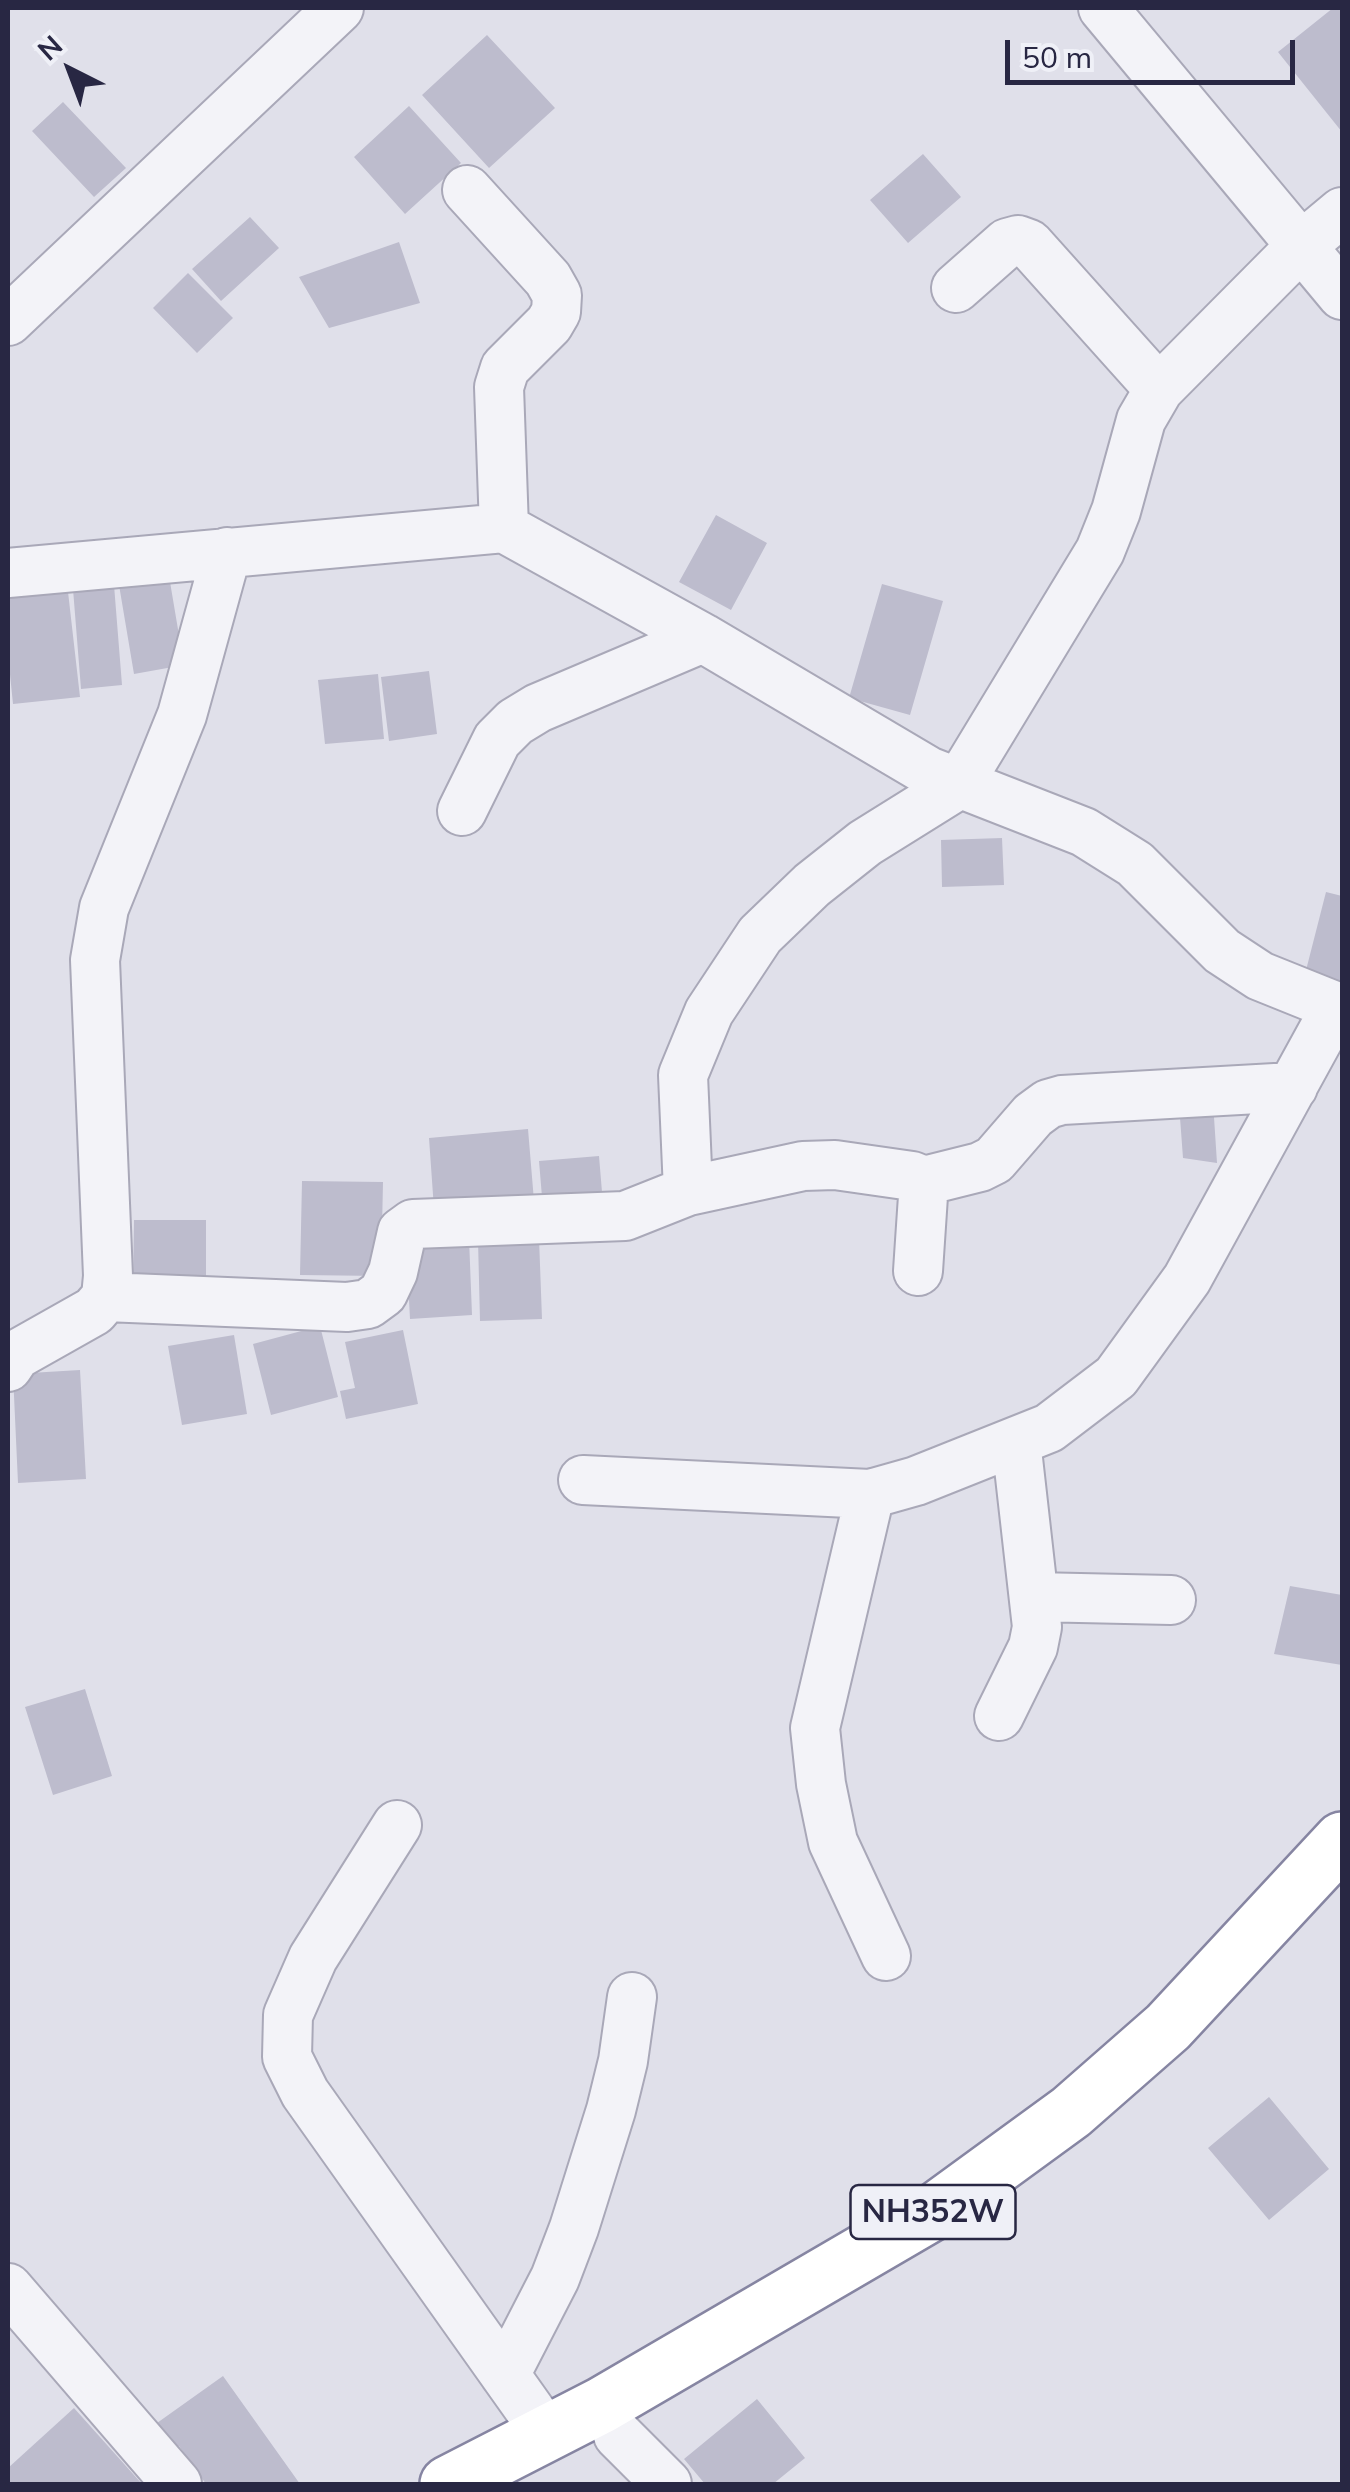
<!DOCTYPE html>
<html>
<head>
<meta charset="utf-8">
<style>
	body { margin:0 }
	#map { position:relative; width:1350px; height:2492px; overflow:hidden; background:#e0e0ea; font-family:Mulish,sans-serif }
	canvas { display:block }
	.frame { position:absolute; inset:0; border:10px solid #282743; pointer-events:none }
	.north { position:absolute; left:20px; top:20px; width:100px; height:100px; -webkit-text-stroke:8px #eff0f7; paint-order:stroke; rotate:318deg; font-size:28px; font-weight:700; line-height:40px; text-align:center; color:#282743 }
	.north::after { content:''; display:block; margin:auto; width:35px; height:45px; background:#282743; clip-path:polygon(50% 0,100% 100%,50% 72%,0 100%) }
	.scale { position:absolute; left:1005px; top:40px; width:290px; height:45px; box-sizing:border-box; border:5px solid #282743; border-top:0; padding-left:12px; font-size:30px; line-height:35px; white-space:nowrap; color:#282743; -webkit-text-stroke:8px #eff0f7; paint-order:stroke }
</style>
</head>
<body>
<div id="map">
<canvas width="1350" height="2492"></canvas>
<div class="frame"></div>
<div class="north">N</div>
<div class="scale">50 m</div>
</div>
<script>
const ctx = document.querySelector('canvas').getContext('2d');
ctx.lineJoin = 'round';
function fillPath(path, color) {
  ctx.fillStyle = color;
  ctx.fill(path, 'evenodd');
}
function shape(rows) {
  const path = new Path2D();
  for (const r of rows) {
    path.moveTo(r[0], r[1]);
    for (let i = 2; i < r.length; i += 2) path.lineTo(r[i], r[i + 1]);
  }
  return path;
}
function strokePath(path, color, width, dash) {
  ctx.strokeStyle = color;
  ctx.lineWidth = width;
  ctx.lineCap = dash ? 'butt' : 'round';
  ctx.setLineDash(dash || []);
  ctx.stroke(path);
}
function drawText(font, color, halo, rows, align = 'center') {
  ctx.font = font + ' Mulish,sans-serif';
  ctx.lineWidth = 9;
  ctx.setLineDash([]);
  ctx.textBaseline = 'middle';
  ctx.strokeStyle = halo;
  ctx.fillStyle = color;
  for (const [text, x, y, turn = 0] of rows) {
    ctx.save();
    ctx.translate(x, y);
    ctx.rotate((+turn || 0) * Math.PI / 180);
    ctx.textAlign = isNaN(turn) ? turn : align;
    if (halo) ctx.strokeText(text, 0, 0);
    ctx.fillText(text, 0, 0);
    ctx.restore();
  }
}
fillPath(shape([
	[1333,8,1342,8,1342,132,1278,52],
	[487,35,555,108,489,168,422,95],
	[63,102,126,168,94,197,32,131],
	[409,106,461,163,405,214,354,157],
	[923,154,961,197,908,243,870,200],
	[250,217,279,248,221,301,192,269],
	[399,242,420,303,329,328,299,277],
	[188,273,233,318,197,353,153,308],
	[716,515,767,543,731,610,679,582],
	[168,570,184,665,134,674,118,579],
	[67,583,80,697,13,704,8,655,8,590],
	[882,584,943,601,910,715,849,698],
	[114,585,122,685,81,689,73,589],
	[429,671,437,734,389,741,381,677],
	[378,674,384,739,325,744,318,680],
	[1002,838,1004,885,942,887,941,840],
	[1326,892,1342,896,1342,992,1303,982],
	[1213,1102,1217,1163,1183,1158,1179,1104],
	[528,1129,534,1201,434,1209,429,1138],
	[599,1156,603,1204,543,1209,539,1161],
	[302,1181,383,1182,381,1276,300,1275],
	[134,1220,206,1220,206,1285,133,1285],
	[469,1238,472,1315,410,1319,406,1242],
	[539,1238,542,1319,480,1321,478,1240],
	[320,1326,338,1397,271,1415,253,1344],
	[403,1330,418,1404,346,1419,340,1391,355,1388,345,1342],
	[234,1335,247,1414,182,1425,168,1346],
	[80,1370,86,1479,18,1483,13,1374],
	[1290,1586,1342,1595,1342,1665,1274,1654],
	[85,1689,112,1776,53,1795,25,1707],
	[1269,2097,1329,2169,1269,2220,1208,2148],
	[223,2376,300,2484,206,2484,179,2446,167,2453,150,2428],
	[757,2399,805,2458,773,2484,705,2484,684,2459],
	[74,2408,142,2484,8,2484,8,2468]
]), '#bdbccd');
const minor = shape([
	[1103,8,1342,295],
	[467,190,548,279,557,295,556,312,549,324,505,368,499,387,504,528],
	[956,288,1007,243,1018,240,1029,244,1159,389],
	[8,321,339,8],
	[8,573,504,528,703,638,928,771,1084,832,1135,864,1222,951,1260,976,1342,1009],
	[462,811,497,740,515,722,538,708,703,638],
	[924,1181,980,1167,994,1160,1033,1115,1048,1104,1062,1100,1293,1087],
	[688,1191,683,1075,709,1012,760,935,812,885,865,843,958,785,1100,551,1116,511,1141,420,1159,389,1300,247,1342,212],
	[106,1297,347,1307,368,1304,383,1293,393,1272,402,1232,413,1224,625,1216,688,1191,803,1166,835,1165,912,1176,924,1181,918,1271],
	[8,1367,16,1355,94,1311,106,1297,108,1276,95,960,104,908,182,715,227,552],
	[583,1480,870,1494,916,1481,1049,1428,1116,1377,1187,1279,1336,1007],
	[870,1494,815,1728,821,1784,833,1842,886,1956],
	[1034,1597,1171,1600],
	[999,1716,1033,1647,1037,1627,1016,1441],
	[397,1825,313,1958,288,2015,287,2057,305,2093,547,2434],
	[8,2288,177,2484],
	[505,2375,555,2278,574,2228,611,2110,623,2061,632,1997],
	[618,2435,667,2484]
]);
const highway = shape([
	[448,2484,602,2405,938,2209,1071,2112,1168,2027,1342,1840]
]);
strokePath(minor, '#a9a8b8', 52);
strokePath(highway, '#8685a2', 60);
strokePath(minor, '#f3f3f8', 48);
strokePath(highway, '#fff', 55);
for (const [x, y, w] of [
	[933,2212,165]
]) {
  const box = new Path2D();
  box.roundRect(x - w / 2, y - 27, w, 54, 8);
  ctx.fillStyle = '#eff0f7';
  ctx.fill(box);
  strokePath(box, '#282743', 2.5);
}
drawText('bold 32px', '#282743', null, [
	["NH352W",933,2212]
]);
</script>
</body>
</html>
